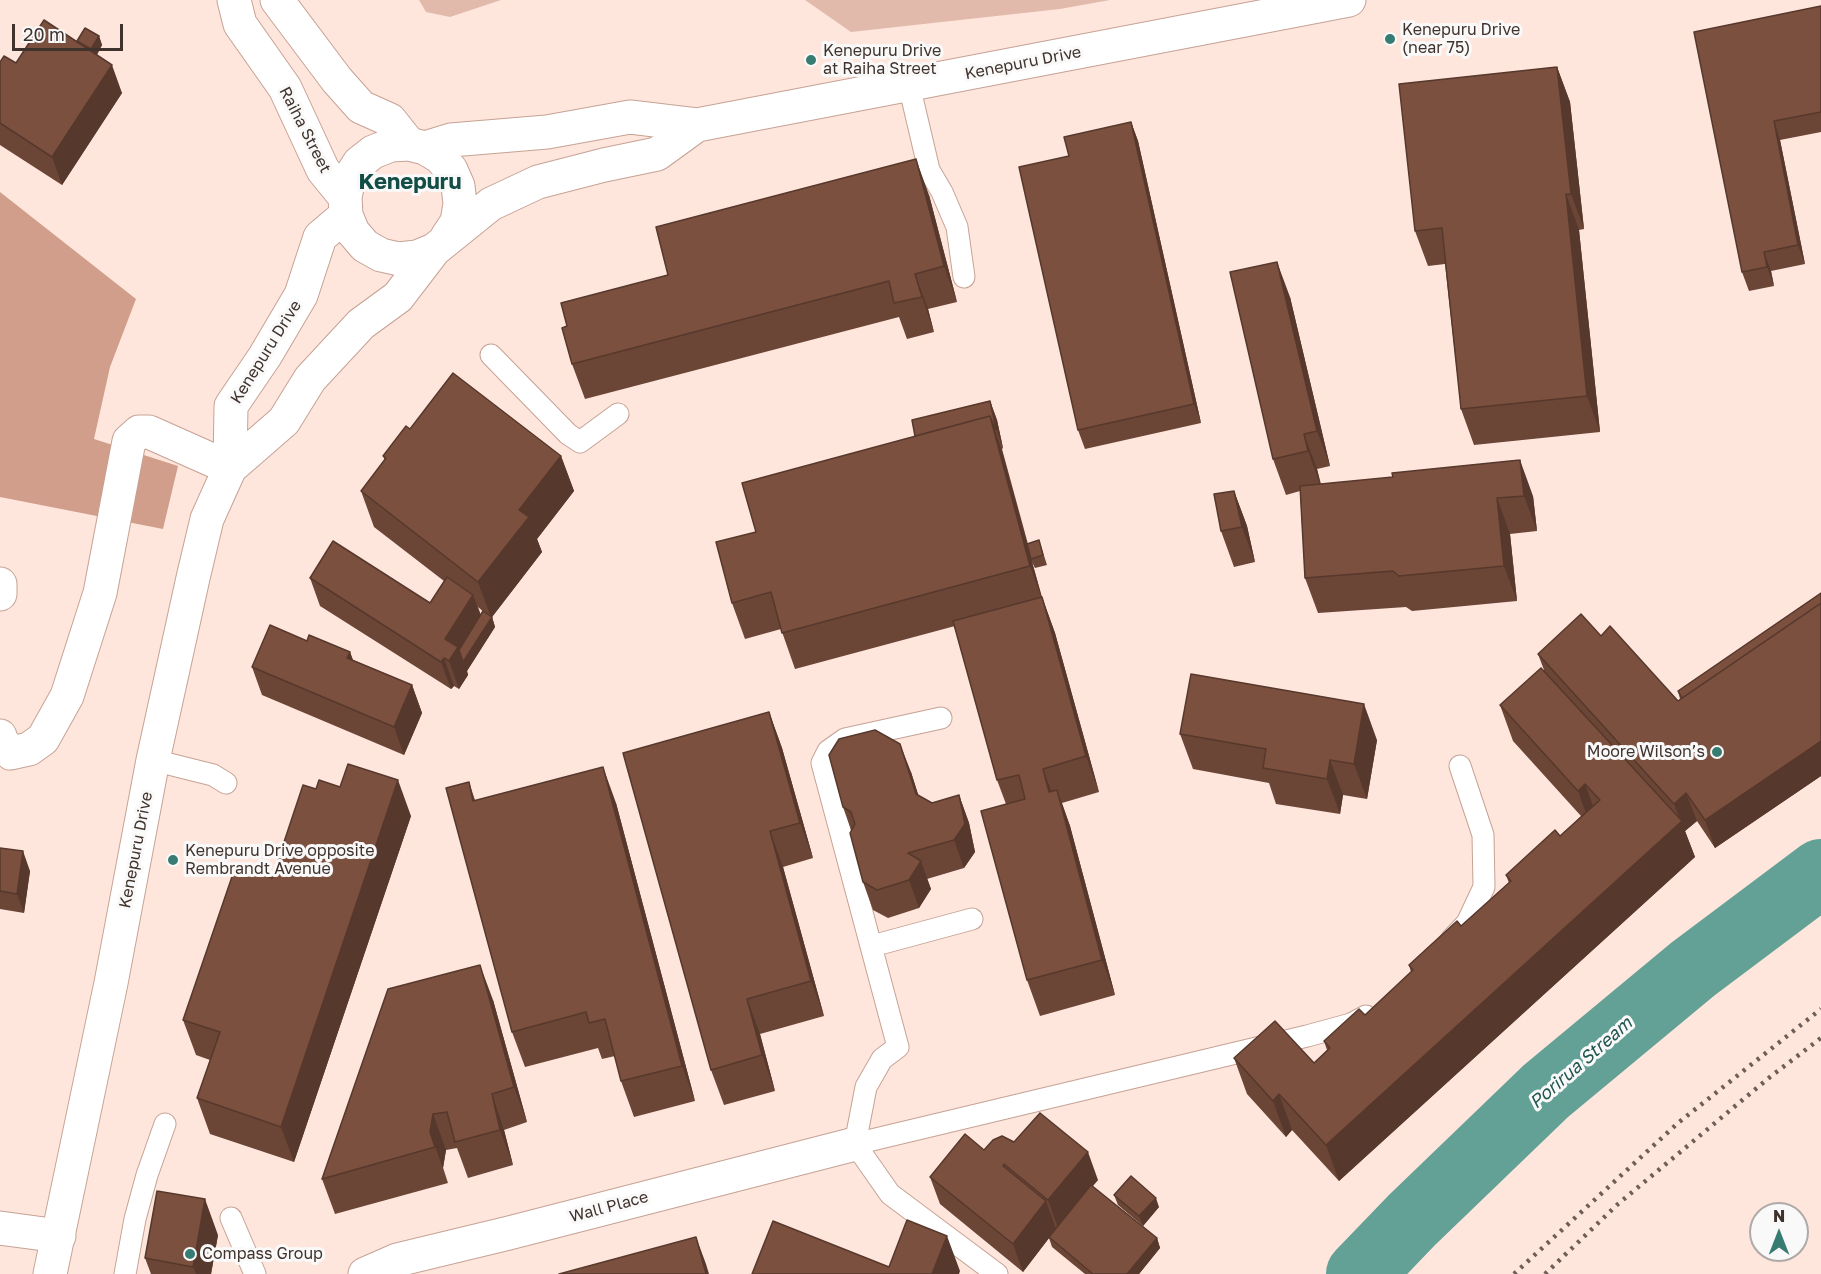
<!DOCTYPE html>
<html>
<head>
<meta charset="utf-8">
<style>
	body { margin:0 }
	#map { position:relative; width:1821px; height:1274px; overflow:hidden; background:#fee6dd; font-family:"Golos Text",sans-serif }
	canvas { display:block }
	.north { position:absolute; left:1749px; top:1202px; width:60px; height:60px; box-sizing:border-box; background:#f9f9f9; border:2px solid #afa9a7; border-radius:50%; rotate:0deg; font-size:16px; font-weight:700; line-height:24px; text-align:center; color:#40322c }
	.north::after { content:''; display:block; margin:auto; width:21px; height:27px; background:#377c72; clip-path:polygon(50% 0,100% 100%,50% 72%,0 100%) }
	.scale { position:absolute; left:12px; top:24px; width:111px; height:27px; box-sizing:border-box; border:3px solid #40322c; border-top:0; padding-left:8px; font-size:18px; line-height:21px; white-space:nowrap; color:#40322c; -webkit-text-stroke:4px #f9f9f9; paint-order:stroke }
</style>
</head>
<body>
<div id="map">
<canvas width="1821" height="1274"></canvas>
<div class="north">N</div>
<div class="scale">20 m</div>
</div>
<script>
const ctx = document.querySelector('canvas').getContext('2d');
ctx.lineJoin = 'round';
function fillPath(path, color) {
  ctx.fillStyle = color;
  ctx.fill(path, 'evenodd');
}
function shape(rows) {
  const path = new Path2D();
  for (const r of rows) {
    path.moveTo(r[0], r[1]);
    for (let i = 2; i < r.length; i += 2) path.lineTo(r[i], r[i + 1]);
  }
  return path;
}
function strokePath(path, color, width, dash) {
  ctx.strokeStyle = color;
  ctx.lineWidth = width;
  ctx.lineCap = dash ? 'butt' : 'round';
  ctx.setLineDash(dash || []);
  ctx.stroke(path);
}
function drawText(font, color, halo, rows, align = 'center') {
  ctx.font = font + ' "Golos Text",sans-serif';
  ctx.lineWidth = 6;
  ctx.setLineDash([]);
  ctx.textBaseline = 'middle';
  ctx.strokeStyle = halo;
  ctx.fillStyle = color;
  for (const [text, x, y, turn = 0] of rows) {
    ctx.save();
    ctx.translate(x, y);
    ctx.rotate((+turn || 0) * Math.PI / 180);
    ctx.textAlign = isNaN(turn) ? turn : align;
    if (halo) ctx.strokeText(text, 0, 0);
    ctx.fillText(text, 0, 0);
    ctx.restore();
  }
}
fillPath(shape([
	[419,0,501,0,450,17,426,12],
	[805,0,1110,0,1060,9,851,32]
]), '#e2baab');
fillPath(shape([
	[0,192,136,299,110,367,94,439,178,466,163,529,0,497]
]), '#d09e8b');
strokePath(shape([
	[1360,1274,1412,1220,1546,1091,1693,969,1821,873]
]), '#63a096', 68);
const service = shape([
	[909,85,929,170,942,192,957,227,964,277],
	[491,355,568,434,580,442,618,414],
	[153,760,213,775,226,783],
	[1451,940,1467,923,1484,887,1483,835,1460,766],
	[872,946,972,919],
	[855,1144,866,1087,882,1059,898,1047,822,763,828,751,845,739,941,718],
	[231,1218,255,1274],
	[125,1274,135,1219,147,1175,165,1124],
	[997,1274,890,1194,855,1144,1307,1036,1351,1024,1366,1016]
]);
const minor = shape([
	[0,584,0,594],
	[0,736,0,739,11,753,29,749,43,739,67,696,100,593,129,441,139,432,149,432,230,468],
	[0,1228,59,1236],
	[365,1274,397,1260,509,1233,855,1144]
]);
const secondary = shape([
	[234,0,240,24,285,88,323,170,345,197],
	[277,0,337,80,361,107,390,120,409,144],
	[425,148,451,140,547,132,630,117,697,125,1349,0],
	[434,250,417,257,399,259,381,255,365,246,353,232,346,215,345,197,349,179,359,163,373,152,391,145,409,144,425,148,440,157,451,170,458,186,460,204,457,222,447,237],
	[230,468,284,421,310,379,361,324,398,297,434,250,491,204,538,182,604,165,657,154,697,125],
	[50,1274,111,983,153,760,193,578,207,519,230,468,231,406,265,356,301,295,320,237,346,215]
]);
strokePath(service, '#c6a294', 23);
strokePath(minor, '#c6a294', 35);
strokePath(secondary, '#c6a294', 35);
strokePath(service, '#fff', 21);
strokePath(minor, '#fff', 33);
strokePath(secondary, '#fff', 33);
strokePath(shape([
	[1514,1274,1678,1123,1821,1009],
	[1545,1274,1618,1204,1770,1077,1821,1038]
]), '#6e5e57', 4.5, [3, 6]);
fillPath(shape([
	[1821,6,1821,132,1780,140,1805,264,1771,271,1774,286,1749,291,1742,272,1694,32],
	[99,36,102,45,97,55,122,93,62,185,0,145,0,62,16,63,77,42],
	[1557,67,1570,102,1584,229,1579,230,1600,432,1474,445,1461,409,1445,264,1428,266,1415,231],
	[1131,122,1138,141,1201,423,1085,449,1078,430,1069,156],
	[929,195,957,302,928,309,934,332,907,339,899,317,585,399,572,364,668,275],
	[1290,297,1330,466,1317,469,1321,484,1533,496,1537,531,1510,534,1517,601,1412,611,1406,607,1318,613,1305,578,1300,491,1286,495,1273,459],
	[990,401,997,420,1003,448,1002,449,1028,544,1039,540,1047,565,1035,568,1032,562,1042,597,1055,633,1099,792,1062,803,1070,826,1115,995,1040,1016,1027,980,1006,804,997,780,955,626,795,669,781,629,745,639,732,603,756,532,915,436],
	[410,429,561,456,574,491,537,539,542,552,492,617,495,627,467,671,468,675,459,689,454,686,451,689,320,606,310,578,430,603,444,581,374,527,361,491,385,461,383,456],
	[478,607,486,614,481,615],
	[1234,491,1247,526,1255,562,1234,567,1221,531],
	[1821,593,1821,776,1715,848,1697,821,1685,831,1695,857,1339,1181,1292,1130,1286,1137,1247,1094,1234,1058,1314,1063,1327,1050,1324,1041,1365,1015,1411,972,1409,965,1461,926,1509,883,1506,875,1560,836,1581,816,1513,741,1500,705,1544,670,1538,654,1601,636,1678,701,1680,699,1678,691],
	[307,641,350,652,353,660,412,685,422,713,404,755,262,695,252,667],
	[769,712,782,748,813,858,783,867,824,1016,760,1034,775,1091,724,1105,711,1070],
	[1180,734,1377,740,1367,799,1343,795,1340,814,1276,804,1269,783,1193,769],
	[911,772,918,795,932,803,959,795,969,823,975,852,964,868,927,879,931,889,919,908,888,918,873,910,863,882,851,830,843,807],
	[469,782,475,800,616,803,695,1101,634,1117,621,1081,615,1056,602,1059,598,1048,525,1067,512,1032],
	[316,789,411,816,294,1162,210,1134,197,1098,210,1060,196,1055,183,1020,272,878],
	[0,848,30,871,24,913,0,909],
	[493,1000,527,1122,504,1130,513,1165,468,1178,457,1148,446,1150,443,1168,448,1183,335,1214,322,1179],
	[984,1150,1098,1180,1092,1186,1157,1238,1160,1248,1139,1274,1085,1274,1052,1247,1049,1238,1023,1272,940,1204,930,1177],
	[1114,1195,1159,1207,1143,1226,1118,1205],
	[218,1235,211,1274,151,1274,145,1258]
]), '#6b4536');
fillPath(shape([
	[99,36,102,45,94,59,91,49],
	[112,65,122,93,62,185,52,157],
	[1557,67,1570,102,1584,229,1571,194],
	[1774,121,1780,140,1805,264,1798,245],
	[1131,122,1138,141,1201,423,1194,404],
	[916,159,929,195,957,302,944,266],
	[1566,194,1579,230,1600,432,1587,396],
	[1764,252,1771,271,1774,286,1767,267],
	[1277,262,1290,297,1330,466,1317,431],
	[915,274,928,309,934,332,922,297],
	[990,401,997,420,1003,448,996,429],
	[990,416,1002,451,1043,602,1030,566],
	[1304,434,1317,469,1321,487,1308,451],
	[561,456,574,491,537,539,542,552,492,617,495,627,467,671,468,675,459,689,449,661,445,639,473,595,483,622,491,617,478,582,519,510],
	[1520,460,1533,496,1537,531,1524,496],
	[1234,491,1247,526,1255,562,1242,527],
	[1497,498,1510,534,1517,601,1504,566],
	[1042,597,1055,633,1099,792,1086,756],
	[350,652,360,680,347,658],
	[444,658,454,686,451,689,441,662],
	[412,685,422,713,404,755,394,727],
	[1364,704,1377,740,1367,799,1354,764],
	[769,712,782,748,813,858,800,823],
	[1821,741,1821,776,1715,848,1705,820],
	[900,744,911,772,927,822,916,794],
	[1330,760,1343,795,1340,814,1327,779],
	[603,767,616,803,695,1101,682,1066],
	[1043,769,1056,804,1049,792],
	[398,780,411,816,294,1162,281,1127],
	[1585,784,1598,820,1591,827,1578,791],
	[1057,790,1070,826,1115,995,1102,960],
	[1686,793,1697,821,1685,831,1695,857,1339,1181,1326,1145,1681,822,1674,804],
	[959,795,969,823,975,852,964,868,954,840],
	[770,831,783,867,824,1016,811,981],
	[23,851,30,871,24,913,17,894],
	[921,861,931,889,919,908,909,880],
	[480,965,493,1000,527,1122,514,1087],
	[747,999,760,1034,775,1091,762,1055],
	[492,1094,504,1130,513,1165,500,1130],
	[1279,1094,1292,1130,1286,1137,1273,1101],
	[433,1114,446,1150,443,1168,448,1183,430,1132],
	[1088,1152,1098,1180,1058,1228,1048,1200],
	[1156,1198,1159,1207,1143,1226,1139,1216],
	[205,1199,218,1235,211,1274,196,1274,193,1267],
	[1046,1201,1056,1229,1023,1272,1013,1244],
	[947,1236,960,1271,959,1274,932,1274],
	[696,1237,706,1264,709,1274,706,1274],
	[1157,1238,1160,1248,1139,1274,1127,1274]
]), '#57382c');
const building = shape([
	[1821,6,1821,112,1774,121,1798,245,1764,252,1767,267,1742,272,1694,32,1821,6],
	[44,20,112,65,52,157,0,123,0,62,4,56,16,63,44,20],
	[85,28,99,36,91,49,77,41,85,28],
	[1557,67,1571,194,1566,194,1587,396,1461,409,1442,228,1415,231,1399,84,1557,67],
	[1131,122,1194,404,1078,430,1019,167,1069,156,1064,137,1131,122],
	[916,159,944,266,915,274,922,297,894,303,889,281,572,364,562,328,567,326,561,303,668,275,656,227,916,159],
	[1277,262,1317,431,1304,434,1308,451,1273,459,1230,272,1277,262],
	[453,373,561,456,519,510,529,517,478,582,361,491,386,458,383,456,406,426,410,429,453,373],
	[990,401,996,429,995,429,990,416,915,436,912,420,990,401],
	[990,416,1030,566,782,633,771,592,732,603,716,542,756,532,742,483,990,416],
	[1520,460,1524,496,1497,498,1504,566,1399,576,1393,571,1305,578,1300,486,1393,477,1392,473,1520,460],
	[1234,491,1242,527,1221,531,1214,494,1234,491],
	[1039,540,1043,555,1031,559,1027,544,1039,540],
	[333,541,430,603,447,577,473,595,445,639,458,647,449,661,444,658,441,662,310,578,333,541],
	[1821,593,1821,603,1682,698,1678,691,1821,593],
	[1042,597,1086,756,1043,769,1049,792,1057,790,1102,960,1027,980,981,811,1025,799,1019,775,997,780,953,621,1042,597],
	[1821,603,1821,741,1705,820,1686,793,1674,804,1538,654,1581,614,1601,636,1610,626,1678,701,1821,603],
	[483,611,492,617,463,662,459,650,483,611],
	[270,625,307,641,309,635,350,652,347,658,412,685,394,727,252,667,270,625],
	[1541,668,1682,821,1326,1145,1279,1094,1273,1101,1234,1058,1275,1021,1314,1063,1330,1048,1324,1041,1359,1009,1365,1015,1413,970,1409,965,1457,921,1461,926,1511,881,1506,875,1555,830,1560,836,1600,800,1585,784,1578,791,1500,705,1541,668],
	[1191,674,1364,704,1354,764,1330,760,1327,779,1263,768,1266,749,1180,734,1191,674],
	[769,712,800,823,770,831,811,981,747,999,762,1055,711,1070,623,753,769,712],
	[875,730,900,744,916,794,932,803,959,795,965,824,954,840,908,853,921,861,909,880,877,890,863,882,850,833,855,824,851,812,843,807,829,755,839,739,875,730],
	[348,764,398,780,281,1127,197,1098,220,1032,183,1020,236,865,272,878,303,785,316,789,319,780,340,787,348,764],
	[603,767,682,1066,621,1081,605,1019,589,1023,586,1012,512,1032,446,788,469,782,473,801,603,767],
	[0,848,23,851,17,894,0,891,0,848],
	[480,965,514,1087,492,1094,500,1130,455,1142,447,1112,433,1114,430,1132,435,1147,322,1179,388,989,480,965],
	[1040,1113,1088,1152,1048,1200,1004,1164,1003,1166,1046,1201,1013,1244,930,1177,965,1134,984,1150,993,1140,1002,1136,1014,1142,1040,1113],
	[1131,1176,1156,1198,1139,1216,1114,1195,1131,1176],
	[1091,1185,1157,1238,1127,1274,1093,1274,1049,1237,1091,1185],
	[157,1191,205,1199,193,1267,145,1258,157,1191],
	[907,1220,947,1236,932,1274,752,1274,773,1221,889,1267,907,1220],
	[696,1237,706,1274,559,1274,696,1237]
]);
fillPath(building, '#7c503f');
strokePath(building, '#57382c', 1.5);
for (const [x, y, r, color] of [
	[1390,39,6,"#377c72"],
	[811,60,6,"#377c72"],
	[1717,752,6,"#377c72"],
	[173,860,6,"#377c72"],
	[190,1254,6,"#377c72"]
]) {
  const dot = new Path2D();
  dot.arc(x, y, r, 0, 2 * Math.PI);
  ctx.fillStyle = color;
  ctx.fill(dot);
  strokePath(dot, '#f9f9f9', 2);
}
drawText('16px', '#40322c', '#f9f9f9', [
	["Kenepuru Drive",1402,30],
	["(near 75)",1402,48],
	["Kenepuru Drive",823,51],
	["at Raiha Street",823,69],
	["Moore Wilson’s",1705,752,"right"],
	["Kenepuru Drive opposite",185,851],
	["Rembrandt Avenue",185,869],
	["Compass Group",202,1254]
], 'left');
drawText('16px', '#40322c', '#f9f9f9', [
	["Kenepuru Drive",1023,63,-11],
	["Raiha Street",305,130,63],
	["Kenepuru Drive",266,352,-58],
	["Kenepuru Drive",136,850,-79],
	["Wall Place",609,1207,-15]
]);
drawText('italic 18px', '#22574f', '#f9f9f9', [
	["Porirua Stream",1581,1063,-41]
]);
drawText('bold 22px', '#134e46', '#f9f9f9', [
	["Kenepuru",410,182]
]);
</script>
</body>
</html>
